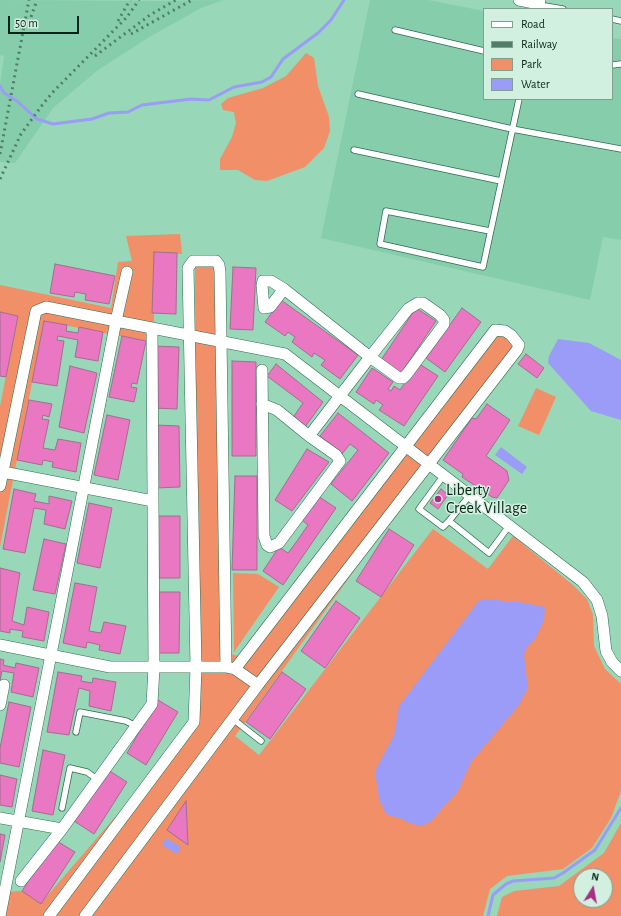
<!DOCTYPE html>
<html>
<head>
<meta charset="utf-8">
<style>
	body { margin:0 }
	#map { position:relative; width:621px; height:916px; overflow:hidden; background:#98d7b7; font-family:"Alegreya Sans",sans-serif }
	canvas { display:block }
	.legend { position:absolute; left:483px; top:8px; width:130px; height:92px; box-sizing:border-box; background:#d1f0df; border:1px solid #819e8f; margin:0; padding:5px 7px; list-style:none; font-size:12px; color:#092317 }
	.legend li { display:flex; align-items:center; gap:8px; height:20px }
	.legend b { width:20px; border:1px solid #819e8f }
	.north { position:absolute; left:573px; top:868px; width:40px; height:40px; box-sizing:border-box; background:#d1f0df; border:1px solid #819e8f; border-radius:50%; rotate:11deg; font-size:11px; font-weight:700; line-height:16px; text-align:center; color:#092317 }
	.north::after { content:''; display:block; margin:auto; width:14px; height:18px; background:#a82f85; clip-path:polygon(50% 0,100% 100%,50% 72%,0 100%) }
	.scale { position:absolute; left:8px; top:16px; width:71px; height:18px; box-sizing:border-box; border:2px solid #092317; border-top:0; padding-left:5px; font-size:12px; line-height:14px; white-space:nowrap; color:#092317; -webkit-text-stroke:3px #d1f0df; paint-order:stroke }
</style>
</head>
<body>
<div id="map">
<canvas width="621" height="916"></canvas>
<ul class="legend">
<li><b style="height:5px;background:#fff"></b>Road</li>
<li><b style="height:5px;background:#527e68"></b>Railway</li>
<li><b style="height:11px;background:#f08f68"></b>Park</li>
<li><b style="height:11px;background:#9b9cf7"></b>Water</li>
</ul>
<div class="north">N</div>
<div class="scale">50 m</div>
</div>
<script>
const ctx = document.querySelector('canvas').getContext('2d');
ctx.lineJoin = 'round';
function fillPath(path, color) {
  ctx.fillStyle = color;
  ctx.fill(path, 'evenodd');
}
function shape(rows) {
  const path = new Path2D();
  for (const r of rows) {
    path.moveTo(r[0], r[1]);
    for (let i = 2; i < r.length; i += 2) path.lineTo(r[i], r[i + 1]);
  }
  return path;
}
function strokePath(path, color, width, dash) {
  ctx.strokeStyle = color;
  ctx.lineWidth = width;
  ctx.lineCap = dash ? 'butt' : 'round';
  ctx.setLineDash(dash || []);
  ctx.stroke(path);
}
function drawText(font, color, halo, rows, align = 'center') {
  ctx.font = font + ' "Alegreya Sans",sans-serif';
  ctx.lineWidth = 3;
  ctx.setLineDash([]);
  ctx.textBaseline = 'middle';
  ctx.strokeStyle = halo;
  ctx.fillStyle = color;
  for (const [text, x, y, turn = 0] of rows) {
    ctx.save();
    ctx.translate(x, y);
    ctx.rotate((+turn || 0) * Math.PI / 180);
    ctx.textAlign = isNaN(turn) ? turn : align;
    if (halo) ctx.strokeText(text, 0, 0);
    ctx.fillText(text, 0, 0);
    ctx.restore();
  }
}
fillPath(shape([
	[0,0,156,1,223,0,201,8,151,36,98,70,53,108,15,163,0,162,0,84,4,56,0,55],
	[370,0,428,0,484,11,484,99,612,99,612,38,621,39,621,240,603,237,590,300,321,238]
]), '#86ceab');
fillPath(shape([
	[306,53,314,58,318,86,329,117,330,131,324,148,305,167,267,181,255,180,238,170,220,170,220,159,232,137,236,123,234,112,223,110,221,104,228,98,263,88,286,76],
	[180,234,182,254,154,252,154,346,145,341,44,321,0,547,0,406,18,316,0,312,0,285,111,308,118,262,132,261,126,236],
	[216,265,223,652,247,658,496,332,516,346,235,736,259,755,433,529,488,569,513,536,574,586,587,599,593,615,594,646,605,669,621,684,621,791,611,818,592,848,563,869,507,876,490,889,483,916,0,916,0,892,22,891,41,903,197,722,195,266],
	[536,388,556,397,539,435,518,426],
	[233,573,258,574,279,587,234,652],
	[621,823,621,916,497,916,502,897,514,891,559,886,604,853],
	[581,876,605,876,605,900,581,900]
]), '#f08f68');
fillPath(shape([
	[558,339,589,343,621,360,621,420,591,411,548,363,549,356],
	[501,447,527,467,522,474,495,455],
	[480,599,498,599,504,602,519,602,545,607,544,620,535,639,527,647,524,655,528,688,519,705,471,762,458,791,430,822,420,826,407,822,402,819,386,814,379,799,375,771,394,735,399,706],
	[166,838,181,847,177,854,162,845]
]), '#9b9cf7');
strokePath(shape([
	[0,86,4,93,17,101,37,119,53,124,92,119,109,113,128,112,142,105,191,99,209,100,234,87,262,82,271,77,283,59,318,33,331,20,344,0],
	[488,916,493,895,506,884,513,881,554,878,563,873,595,850,621,808]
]), '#9b9cf7', 3);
const building = shape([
	[154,252,177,253,176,314,152,313,154,252],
	[55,264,115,276,109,304,85,300,86,294,75,292,74,297,50,293,55,264],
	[233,267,256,268,253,330,230,329,233,267],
	[281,300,358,355,340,379,321,365,325,360,314,353,312,357,292,342,295,337,288,332,285,336,265,322,281,300],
	[416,308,436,321,401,373,381,360,416,308],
	[462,308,481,322,445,372,426,358,462,308],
	[0,312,18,316,6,377,0,376,0,312],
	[44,321,67,325,66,331,78,333,79,327,103,332,98,361,75,357,78,340,58,336,57,340,64,341,57,386,32,382,44,321],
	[122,336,146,341,137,384,132,383,131,387,137,388,134,402,109,397,122,336],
	[154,346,179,347,177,409,153,408,154,346],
	[526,354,544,368,537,378,518,364,526,354],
	[232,361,256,362,256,456,232,456,232,361],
	[418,363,438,376,404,426,379,410,383,405,376,400,374,404,356,392,372,368,393,382,388,389,391,391,394,386,400,390,418,363],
	[276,364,323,402,305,427,294,416,303,403,267,376,276,364],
	[70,366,97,373,84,433,59,427,70,366],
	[29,400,52,404,49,417,43,415,42,419,49,420,43,448,55,450,58,439,81,443,76,472,52,467,53,462,43,460,42,465,17,460,29,400],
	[487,404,510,420,486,456,507,471,509,480,497,498,492,497,462,477,463,474,443,460,472,418,476,419,487,404],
	[338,413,389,453,352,501,331,484,358,450,350,444,342,454,320,436,338,413],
	[107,415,130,420,118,480,94,475,107,415],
	[155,425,179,426,180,487,155,488,155,425],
	[307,449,329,462,292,511,275,500,307,449],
	[235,476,257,476,257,570,232,570,235,476],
	[14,489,36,494,34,501,49,504,49,496,72,501,65,529,44,524,46,510,34,508,25,553,3,549,14,489],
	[441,489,448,495,438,509,430,503,441,489],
	[318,496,336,508,283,585,263,571,279,547,288,553,297,541,308,525,302,520,318,496],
	[89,503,112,508,100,568,77,563,89,503],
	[155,516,180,516,180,578,156,578,155,516],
	[389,529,414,545,381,597,356,581,389,529],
	[44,539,66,544,55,594,33,590,44,539],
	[0,568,20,573,12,621,24,625,27,607,49,612,44,641,22,637,23,631,10,629,10,633,0,631,0,568],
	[75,583,97,587,89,631,101,633,104,622,126,626,120,654,99,650,100,645,87,642,86,648,63,643,75,583],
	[157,592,180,592,179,653,156,653,157,592],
	[336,601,360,618,325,668,301,651,336,601],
	[0,659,4,660,3,665,15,668,16,663,39,668,33,697,11,692,14,673,2,671,0,680,0,659],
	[58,672,82,676,81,681,92,683,93,678,116,682,111,711,89,706,90,691,79,688,69,735,47,732,58,672],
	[282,672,306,689,270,739,246,722,282,672],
	[158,700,178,712,146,765,127,753,158,700],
	[9,702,31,707,19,767,0,763,0,748,9,702],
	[43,750,65,755,53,815,32,811,43,750],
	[108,770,127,782,94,834,74,821,108,770],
	[0,775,17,779,12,807,0,805,0,775],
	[186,801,188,845,167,830,186,801],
	[0,834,5,835,0,862,0,834],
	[55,840,75,852,41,904,22,891,55,840]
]);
fillPath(building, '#e977c2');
strokePath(building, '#a26e8e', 1);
const service = shape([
	[539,5,563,9],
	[612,19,621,21],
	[395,30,484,51],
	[612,65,621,64],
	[358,94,512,129,621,149],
	[354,150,501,181],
	[490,231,386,211,380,244,483,267,519,99],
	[444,475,419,509,443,527,449,521,489,553,509,526],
	[449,521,470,495],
	[233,719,261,741],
	[76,732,80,712,126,721,136,726],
	[62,808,70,768,87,772,98,780]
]);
const minor = shape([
	[519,0,539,4,540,0],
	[418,303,423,303,440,315,444,320,444,324,407,374,403,378,399,378,370,357,408,309,418,303],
	[262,370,264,536,267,545,270,547,279,543,340,461,336,455,309,436,370,357,284,289,271,281,263,281,262,285,264,308,270,307,284,289],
	[262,404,277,410,309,436],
	[3,472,153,501],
	[0,486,36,311,46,307,116,321,127,272],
	[0,645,110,667,226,667,235,669,258,685,517,350,519,345,511,335,505,331,495,330,235,669],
	[0,705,4,685],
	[0,818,62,829,21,881],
	[62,829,152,704,154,667,152,328],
	[0,916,116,321,285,354,583,582,597,600,602,616,606,651,612,662,621,671],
	[49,916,194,722,196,667,188,268,193,261,216,261,219,265,220,272,226,667],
	[85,916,258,685]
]);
strokePath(service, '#2f6c51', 7);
strokePath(minor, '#2f6c51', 12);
strokePath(service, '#fff', 5.5);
strokePath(minor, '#fff', 11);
strokePath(shape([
	[31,17,37,0],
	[118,21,130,0],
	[131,34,192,0],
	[95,56,150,15,176,0],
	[0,154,29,0],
	[0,179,21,134,43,104,52,93,127,17,139,0]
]), '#527e68', 3, [2, 4]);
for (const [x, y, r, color] of [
	[438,499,4,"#a82f85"]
]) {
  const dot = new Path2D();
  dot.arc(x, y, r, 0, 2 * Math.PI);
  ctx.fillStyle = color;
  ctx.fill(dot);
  strokePath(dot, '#d1f0df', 1.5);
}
drawText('16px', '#092317', '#d1f0df', [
	["Liberty",446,490],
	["Creek Village",446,508]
], 'left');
</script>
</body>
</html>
